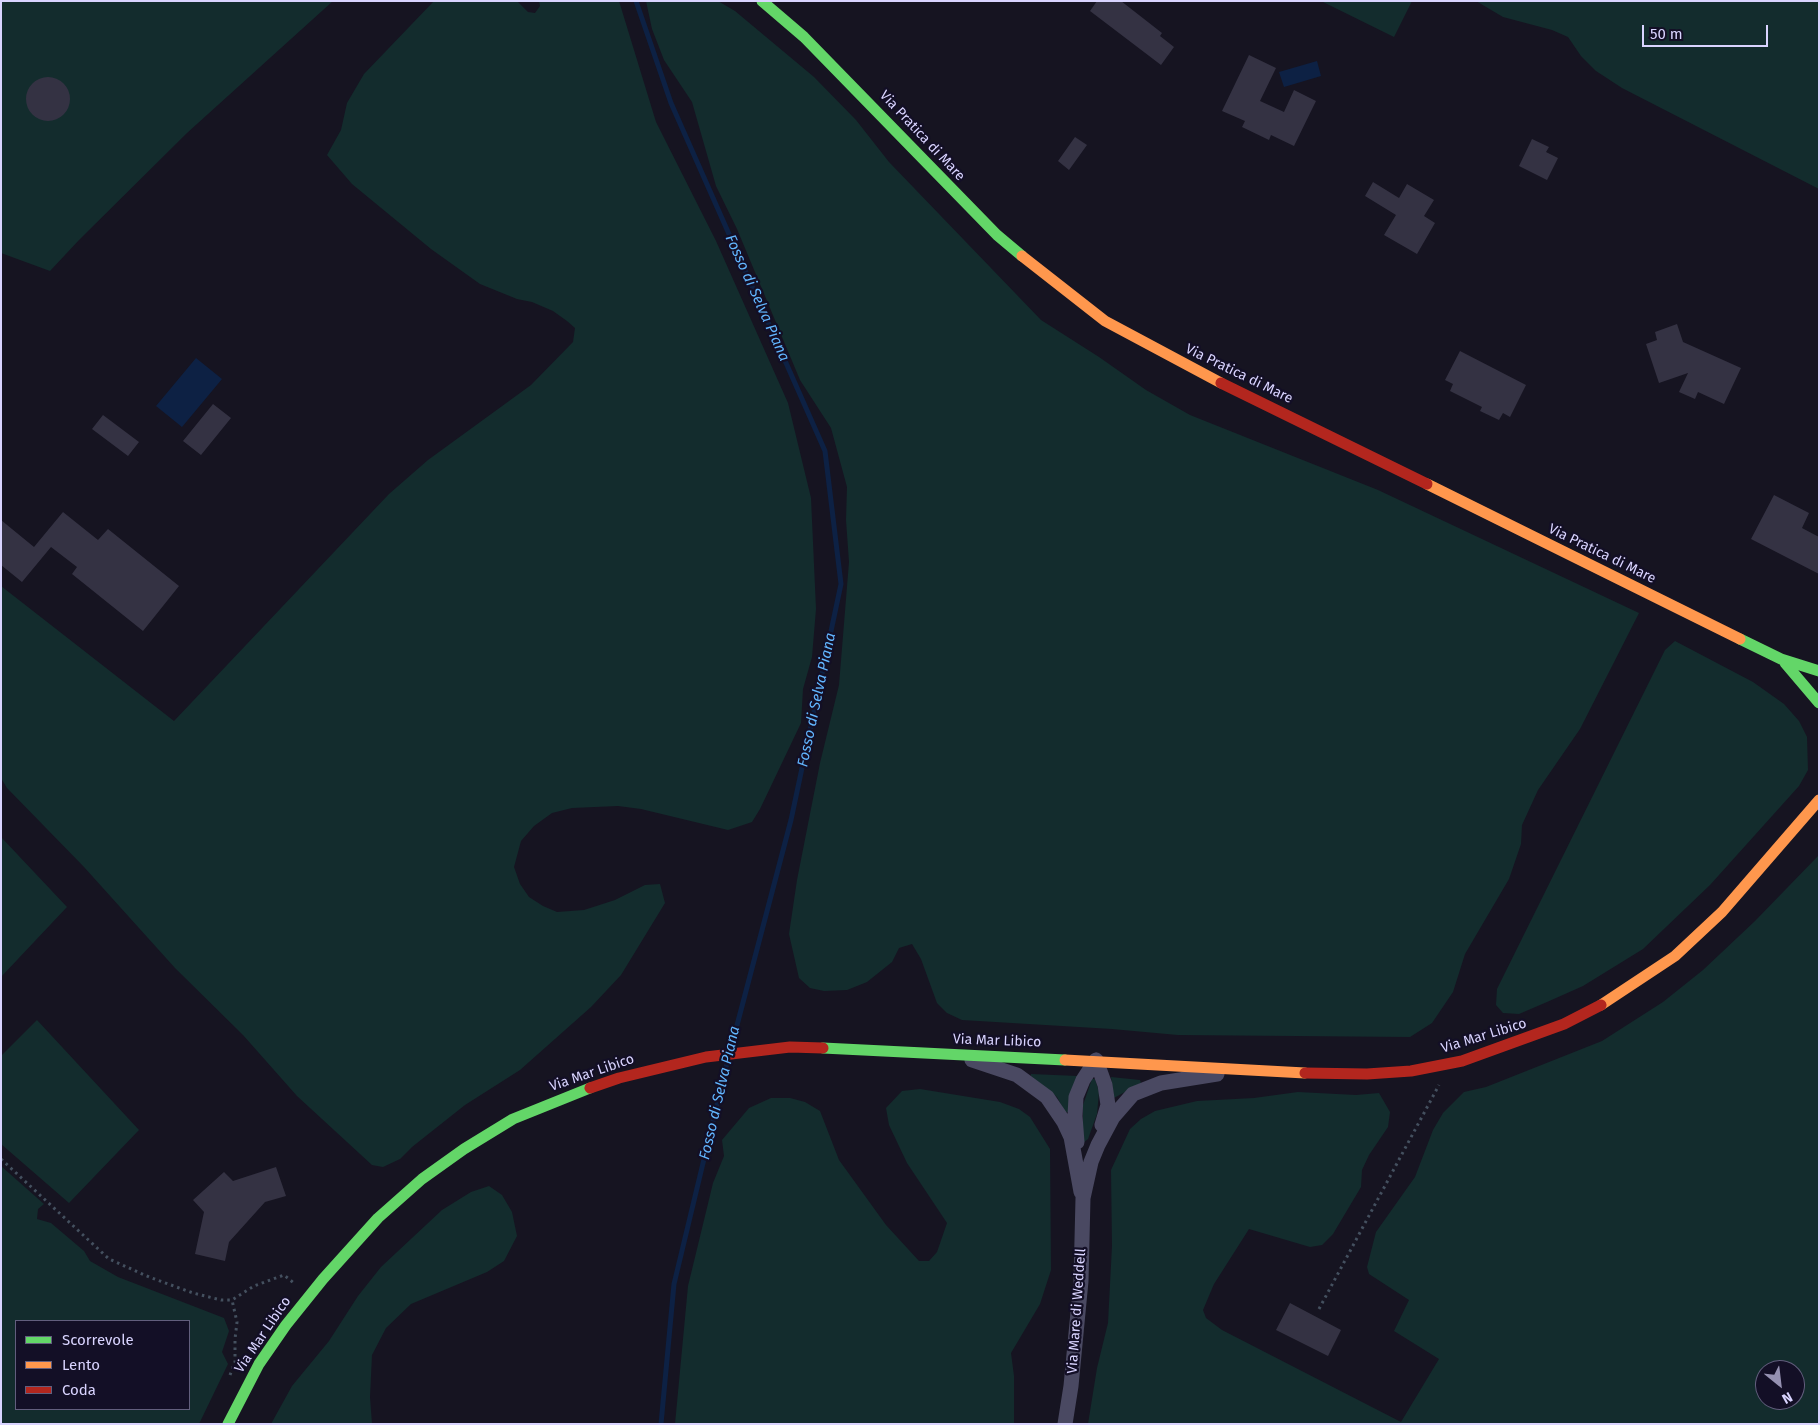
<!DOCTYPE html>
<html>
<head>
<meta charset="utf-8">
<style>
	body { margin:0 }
	#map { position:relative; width:1820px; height:1425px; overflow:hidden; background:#161421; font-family:"Fira Sans",sans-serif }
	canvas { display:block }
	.frame { position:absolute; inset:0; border:2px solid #d9d4ff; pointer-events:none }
	.legend { position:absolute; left:15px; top:1320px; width:175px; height:90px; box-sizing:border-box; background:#130f26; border:1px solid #625e7d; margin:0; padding:6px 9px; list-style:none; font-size:15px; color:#d9d4ff }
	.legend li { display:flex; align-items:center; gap:10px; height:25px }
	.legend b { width:25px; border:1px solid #625e7d }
	.north { position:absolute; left:1755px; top:1360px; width:50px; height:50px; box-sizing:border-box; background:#130f26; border:1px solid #625e7d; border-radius:50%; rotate:151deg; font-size:14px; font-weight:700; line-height:20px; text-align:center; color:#d9d4ff }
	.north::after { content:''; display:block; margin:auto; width:18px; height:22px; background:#9591b1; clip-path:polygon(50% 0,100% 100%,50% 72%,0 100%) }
	.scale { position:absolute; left:1642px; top:25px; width:126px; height:22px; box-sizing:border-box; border:2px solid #d9d4ff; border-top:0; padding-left:6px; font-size:15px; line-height:18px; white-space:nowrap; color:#d9d4ff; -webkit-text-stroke:4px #130f26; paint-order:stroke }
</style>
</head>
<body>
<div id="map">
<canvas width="1820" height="1425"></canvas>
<div class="frame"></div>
<ul class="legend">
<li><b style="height:6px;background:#63d668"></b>Scorrevole</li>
<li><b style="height:6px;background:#ff974d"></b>Lento</li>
<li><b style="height:6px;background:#b3261e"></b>Coda</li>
</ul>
<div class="north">N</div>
<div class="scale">50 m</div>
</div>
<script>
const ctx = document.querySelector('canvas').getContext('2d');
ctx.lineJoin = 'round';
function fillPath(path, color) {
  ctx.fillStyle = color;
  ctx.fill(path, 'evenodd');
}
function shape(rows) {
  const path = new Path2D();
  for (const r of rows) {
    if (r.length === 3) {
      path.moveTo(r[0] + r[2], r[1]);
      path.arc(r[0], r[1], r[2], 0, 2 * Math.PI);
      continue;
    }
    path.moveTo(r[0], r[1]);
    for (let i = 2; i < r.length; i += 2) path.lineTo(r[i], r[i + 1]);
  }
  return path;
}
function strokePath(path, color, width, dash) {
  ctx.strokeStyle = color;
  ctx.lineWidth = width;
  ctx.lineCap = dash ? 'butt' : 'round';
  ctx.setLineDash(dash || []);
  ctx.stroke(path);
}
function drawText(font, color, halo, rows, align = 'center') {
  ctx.font = font + ' "Fira Sans",sans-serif';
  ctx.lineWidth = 4.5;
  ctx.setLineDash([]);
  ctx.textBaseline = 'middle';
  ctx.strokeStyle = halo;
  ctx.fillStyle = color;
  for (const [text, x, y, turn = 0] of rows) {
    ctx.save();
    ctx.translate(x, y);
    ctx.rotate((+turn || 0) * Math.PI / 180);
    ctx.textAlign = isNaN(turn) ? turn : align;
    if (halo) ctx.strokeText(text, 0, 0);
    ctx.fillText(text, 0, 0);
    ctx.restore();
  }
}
fillPath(shape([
	[1,1,333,1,187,133,79,240,50,271,1,253],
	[434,1,517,1,528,12,535,13,540,6,539,1,619,1,656,122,716,241,788,403,811,498,816,609,812,657,803,689,801,723,760,809,752,822,728,830,641,809,618,806,572,808,552,813,534,826,521,841,514,867,520,884,529,897,543,906,557,912,584,910,615,900,645,885,660,884,665,903,621,975,591,1007,520,1070,465,1105,412,1147,400,1159,383,1167,372,1165,297,1096,243,1035,175,968,84,867,7,788,1,778,1,586,174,721,389,494,428,460,531,385,573,342,575,328,567,321,553,311,532,302,517,299,480,284,431,249,352,184,327,155,341,130,347,103,364,74],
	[646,1,718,1,735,11,814,77,856,120,889,162,1041,320,1099,357,1146,390,1190,415,1378,490,1639,613,1580,729,1538,790,1522,825,1521,844,1509,879,1465,954,1453,992,1432,1023,1410,1037,1178,1035,1112,1029,962,1020,947,1013,937,1003,921,959,912,944,899,948,892,962,867,982,847,990,824,991,810,988,799,978,789,934,797,880,820,763,839,685,849,562,846,520,847,487,831,428,800,380,737,229,716,186,692,102,664,60,652,29],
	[1321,1,1412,1,1394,37],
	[1476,1,1819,1,1819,189,1622,88,1596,71,1581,56,1568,37,1552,30,1503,17],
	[1675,641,1753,682,1784,704,1799,721,1807,737,1808,770,1799,786,1710,885,1643,949,1583,986,1547,1002,1519,1014,1503,1013,1496,1005,1497,989,1665,650],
	[1,837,67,907,1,977],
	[1819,855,1819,1424,1088,1424,1097,1368,1108,1323,1112,1246,1111,1170,1130,1129,1141,1119,1155,1111,1197,1101,1254,1098,1298,1092,1356,1095,1379,1093,1390,1112,1388,1127,1369,1155,1362,1170,1361,1187,1333,1234,1322,1245,1310,1247,1249,1229,1214,1284,1203,1310,1206,1318,1222,1330,1401,1422,1439,1359,1394,1331,1409,1300,1369,1274,1367,1267,1376,1232,1415,1177,1433,1130,1443,1113,1464,1092,1486,1087,1602,1041,1663,1002,1703,970,1755,921],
	[1765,1370,1795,1370,1795,1400,1765,1400],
	[37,1020,139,1130,69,1203,1,1144,1,1056],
	[1031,1074,1078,1076,1069,1112,1065,1112,1057,1097,1031,1076],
	[1111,1077,1140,1080,1141,1083,1114,1098],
	[1092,1079,1095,1079,1099,1092,1097,1114,1088,1139,1083,1143,1083,1105],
	[920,1089,1000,1102,1019,1109,1030,1117,1050,1149,1051,1270,1040,1304,1011,1353,1014,1376,1014,1424,675,1424,688,1286,713,1183,724,1156,722,1140,749,1108,771,1098,790,1098,805,1102,820,1111,839,1160,886,1225,919,1261,929,1261,937,1252,947,1223,907,1163,889,1125,886,1108,902,1091],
	[1,1166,44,1204,38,1209,37,1219,51,1223,84,1251,90,1261,118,1277,224,1318,229,1331,222,1352,228,1364,199,1424,1,1424],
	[16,1321,189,1321,189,1409,16,1409],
	[489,1186,502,1195,512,1212,517,1236,504,1261,487,1272,411,1304,386,1328,372,1355,370,1397,372,1424,271,1424,292,1386,329,1341,358,1296,381,1267,442,1210,471,1192]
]), '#132c2d');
fillPath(shape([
	[1317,61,1321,76,1284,87,1279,72],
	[196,358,222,379,182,427,156,406]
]), '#0d2144');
strokePath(shape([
	[636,1,671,103,825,451,841,584,791,820,731,1048],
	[661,1424,674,1284,728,1059]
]), '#0d2144', 5);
fillPath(shape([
	[1097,1,1121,1,1162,33,1160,36,1174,47,1161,65,1090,11],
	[1249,55,1276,68,1260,101,1284,112,1294,90,1316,101,1294,146,1271,135,1269,140,1242,127,1245,121,1222,111],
	[48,99,22],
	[1075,137,1087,145,1069,170,1058,161],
	[1532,139,1549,147,1546,152,1558,158,1547,180,1519,166],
	[1373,182,1399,198,1407,184,1434,200,1424,216,1435,223,1417,254,1384,235,1396,215,1365,196],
	[1677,324,1683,342,1741,368,1724,404,1698,392,1695,399,1679,392,1688,373,1659,383,1646,344,1657,340,1655,332],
	[1460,351,1526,385,1510,417,1503,413,1499,420,1480,411,1482,407,1450,391,1453,384,1445,380],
	[213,404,231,418,201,455,183,441],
	[103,415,139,442,128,456,92,429],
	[1774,495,1809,513,1802,528,1819,537,1819,574,1751,539],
	[63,512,98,540,108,529,179,586,143,631,72,574,77,567,51,547,22,582,1,565,1,520,34,547],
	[276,1167,286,1196,265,1202,229,1242,225,1261,195,1254,204,1212,193,1200,224,1172,233,1181],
	[1290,1303,1341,1330,1328,1356,1276,1330]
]), '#343243');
strokePath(shape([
	[1,1159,109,1259,149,1277,193,1293,221,1300,232,1300,254,1286,284,1275,295,1284],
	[1319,1309,1439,1085],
	[230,1375,235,1362,235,1339,237,1322,232,1300]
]), '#44505f', 3, [2.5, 4]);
strokePath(shape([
	[972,1060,1017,1075,1047,1097,1064,1122,1071,1137,1081,1192],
	[1096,1060,1105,1085,1108,1105,1102,1125],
	[1077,1142,1075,1116,1076,1097,1083,1080,1096,1060],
	[1065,1424,1071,1386,1081,1281,1083,1198,1091,1162,1098,1145,1113,1117,1133,1094,1161,1083,1217,1074]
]), '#4a4962', 15);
strokePath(shape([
	[762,1,804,37,997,235,1022,256],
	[1740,639,1781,659,1819,671],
	[1785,663,1819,703],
	[823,1048,1065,1060],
	[228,1424,259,1364,286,1325,323,1279,378,1218,422,1179,464,1149,513,1119,590,1088]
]), '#63d668', 11);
strokePath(shape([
	[1022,256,1105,321,1221,383],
	[1427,484,1740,639],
	[1601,1005,1675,956,1722,912,1819,800],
	[1065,1060,1305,1073]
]), '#ff974d', 11);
strokePath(shape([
	[1221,383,1427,484],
	[1305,1073,1367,1074,1411,1071,1462,1061,1564,1024,1601,1005],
	[590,1088,619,1078,706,1057,790,1047,823,1048]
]), '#b3261e', 11);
drawText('14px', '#d9d4ff', '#130f26', [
	["Via Pratica di Mare",922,136,47],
	["Via Pratica di Mare",1239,374,26],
	["Via Pratica di Mare",1602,554,26],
	["Via Mar Libico",1484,1036,-17],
	["Via Mar Libico",997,1041,2],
	["Via Mar Libico",592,1073,-19],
	["Via Mare di Weddell",1077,1311,-86],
	["Via Mar Libico",263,1335,-56]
]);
drawText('italic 15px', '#62b6ff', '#130f26', [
	["Fosso di Selva Piana",757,298,66],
	["Fosso di Selva Piana",817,700,-78],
	["Fosso di Selva Piana",720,1093,-77]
]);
</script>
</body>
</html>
